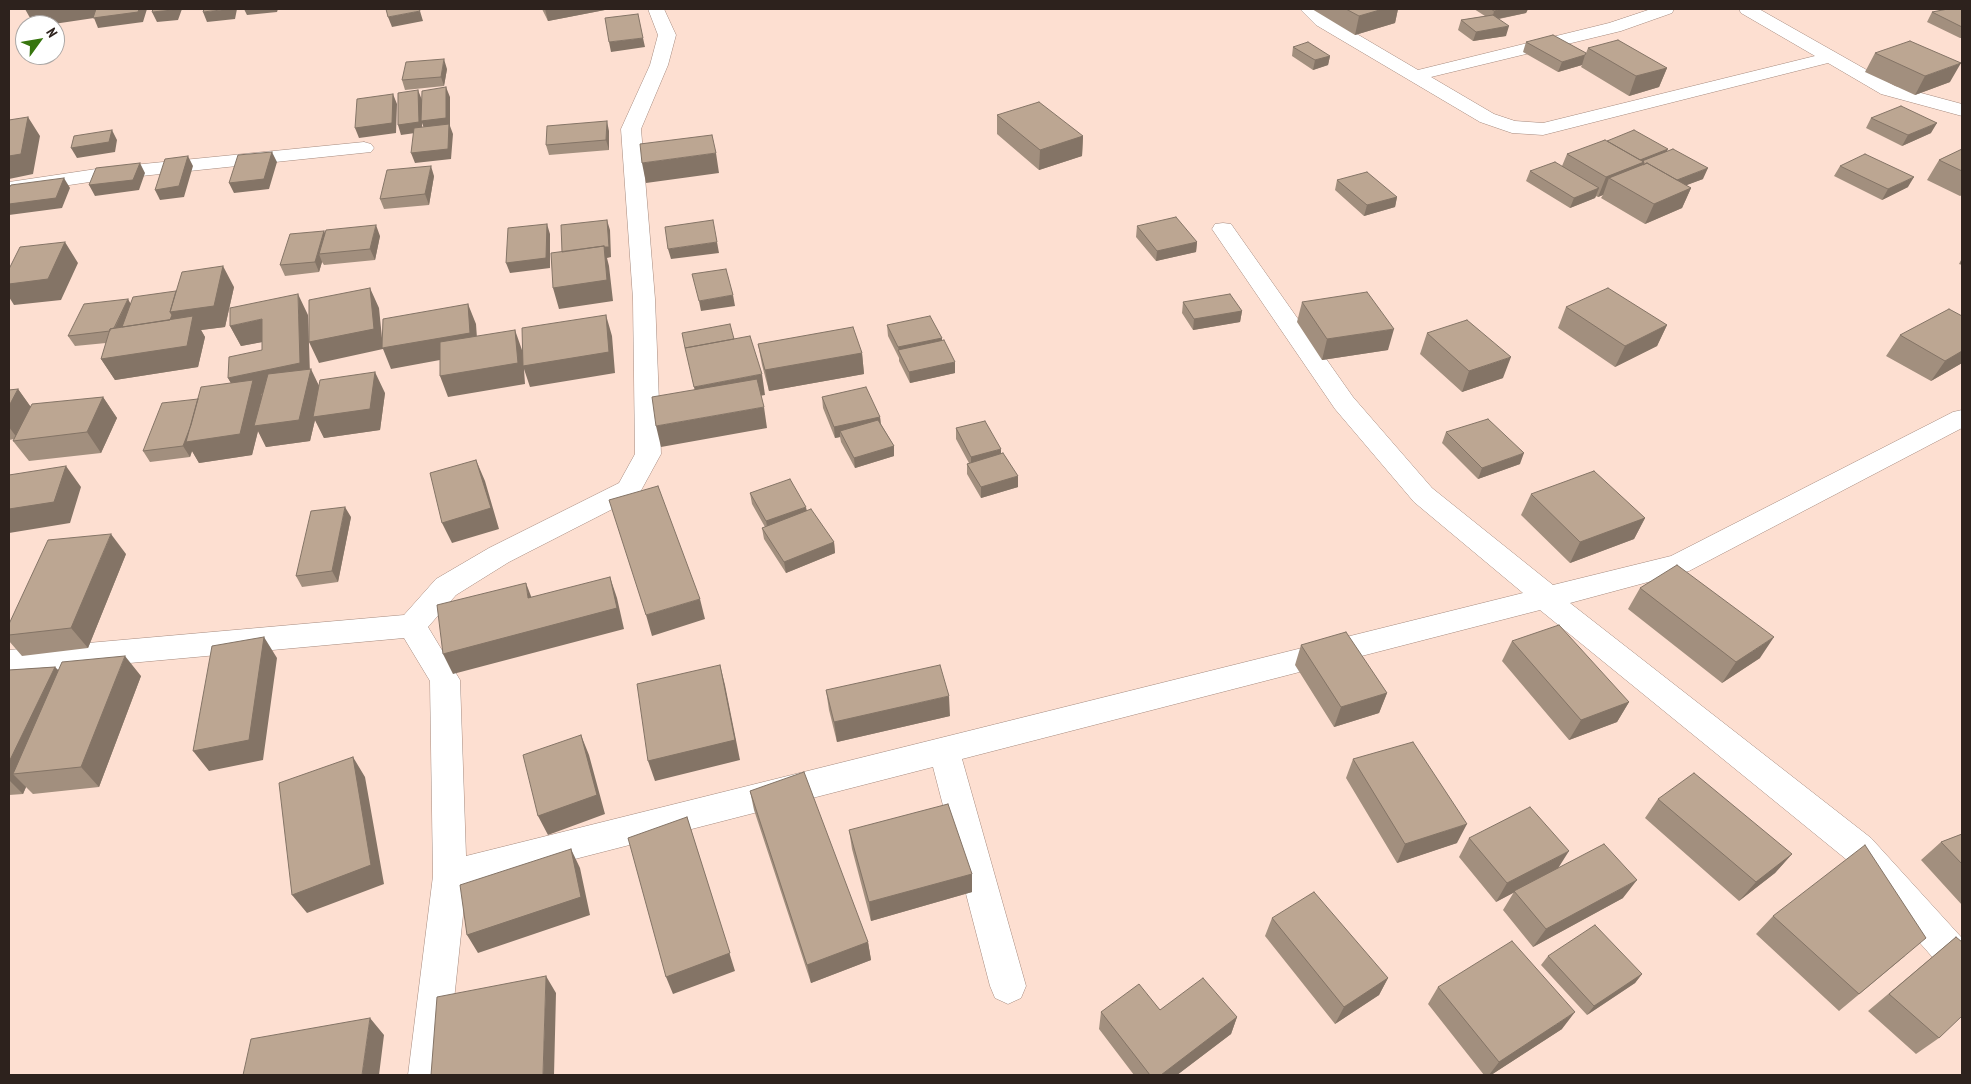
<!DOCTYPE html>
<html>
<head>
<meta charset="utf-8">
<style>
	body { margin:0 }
	#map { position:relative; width:1971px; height:1084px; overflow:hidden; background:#fddfd1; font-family:"PT Sans Narrow",sans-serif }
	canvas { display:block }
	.frame { position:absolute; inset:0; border:10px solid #2d221d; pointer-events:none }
	.north { position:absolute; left:15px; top:15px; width:50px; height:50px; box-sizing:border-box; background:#fff; border:1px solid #aba7a5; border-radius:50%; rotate:58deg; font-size:14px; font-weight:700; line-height:20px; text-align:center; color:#2d221d }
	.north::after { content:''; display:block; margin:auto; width:18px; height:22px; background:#37750e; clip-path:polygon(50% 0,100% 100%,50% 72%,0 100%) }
</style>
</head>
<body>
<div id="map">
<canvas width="1971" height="1084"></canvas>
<div class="frame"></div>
<div class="north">N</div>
</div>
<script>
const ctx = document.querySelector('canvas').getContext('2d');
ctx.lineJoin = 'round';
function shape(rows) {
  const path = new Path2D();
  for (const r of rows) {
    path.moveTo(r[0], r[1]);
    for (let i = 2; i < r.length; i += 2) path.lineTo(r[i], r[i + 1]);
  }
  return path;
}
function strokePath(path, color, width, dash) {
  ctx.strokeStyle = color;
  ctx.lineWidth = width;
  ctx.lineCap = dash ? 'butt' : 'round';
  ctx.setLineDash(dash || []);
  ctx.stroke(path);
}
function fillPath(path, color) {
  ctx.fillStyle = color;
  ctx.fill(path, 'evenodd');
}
const minor = shape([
	[648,9,664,9,676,35,668,65,641,129,655,299,661,454,638,496,509,562,456,595,428,627,460,680,466,856,1523,593,1414,502,1335,409,1212,229,1215,224,1223,223,1231,224,1353,397,1432,488,1553,585,1671,556,1953,412,1962,410,1962,428,1689,571,1570,603,1871,838,1962,938,1962,981,1949,976,1847,860,1540,610,962,759,1026,986,1021,998,1008,1004,995,998,990,986,933,767,466,887,446,1075,408,1075,433,876,430,681,404,638,9,674,9,650,404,615,436,579,489,548,619,483,635,454,633,299,621,129,650,65,658,35,648,9],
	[1300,9,1318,9,1328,17,1418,70,1609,23,1651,9,1674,9,1672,13,1621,31,1431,77,1494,114,1515,121,1543,123,1815,56,1741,13,1739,9,1759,9,1895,86,1962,104,1962,116,1881,94,1828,63,1543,135,1512,133,1480,122,1316,25,1300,9],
	[364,142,371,144,374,148,371,152,103,180,9,194,9,182,103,168,364,142]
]);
strokePath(minor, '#a68a7e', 1);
fillPath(minor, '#fff');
fillPath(shape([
	[542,9,610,9,548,21],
	[1312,9,1398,9,1395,23,1355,35],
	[1474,9,1528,9,1526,13,1499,19,1506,36,1473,41,1458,30,1461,20,1485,16],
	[1962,9,1962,38,1960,38,1927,22,1932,12],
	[1526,42,1586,53,1588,48,1667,68,1659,87,1629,96,1581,67,1582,65,1558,72,1523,52],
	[1293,47,1330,56,1328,65,1313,70,1292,56],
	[1875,53,1950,82,1915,95,1865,72],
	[447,69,444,86,405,90,402,80],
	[997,115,1083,136,1082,156,1039,170,997,134],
	[1871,118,1931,133,1902,146,1866,128],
	[609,131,609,150,549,155,546,145],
	[1607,141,1667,151,1703,179,1686,185,1691,188,1682,208,1645,224,1601,198,1603,195,1598,197,1596,196,1595,198,1570,208,1526,181,1530,171,1562,166,1567,154],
	[1962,149,1962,195,1960,196,1927,180,1939,160],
	[1840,166,1908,187,1882,200,1834,176],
	[434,176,429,205,384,209,380,199],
	[1337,180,1397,197,1395,207,1364,216,1335,190],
	[1137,226,1197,242,1196,252,1156,261,1136,237],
	[324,231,325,234,380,236,375,260,324,265,322,262,319,272,285,276,280,265],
	[1962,258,1962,265,1959,264],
	[234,287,225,327,201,330,205,337,198,367,115,380,101,359,106,343,75,346,68,336,128,299,130,304],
	[1183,302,1242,311,1240,322,1193,330,1182,313],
	[1302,302,1388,350,1322,360,1297,322],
	[1566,307,1667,325,1657,346,1615,367,1558,328],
	[308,315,309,369,319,386,385,393,380,430,324,438,315,420,310,441,266,447,258,431,252,455,199,463,192,451,190,457,150,462,143,451,198,399,231,383,228,378,262,350,262,342,241,346,230,326],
	[1962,316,1962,363,1931,381,1886,356,1900,335],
	[887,325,942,338,942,340,955,373,910,383,899,361,899,358,888,336],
	[1427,333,1503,378,1462,392,1420,354],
	[758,344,862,353,864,374,769,391,762,365],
	[18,389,30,406,103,397,117,418,101,453,29,461,13,441,14,439,9,440,9,390],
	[822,397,880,417,881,424,894,446,894,456,855,468,841,442,840,437,835,438,823,408],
	[956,428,1001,454,1018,487,981,498,967,474,967,464,969,463,956,439],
	[1446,432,1520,464,1478,479,1442,443],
	[750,493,807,510,834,542,835,553,786,573,764,539,762,528,765,527,752,504],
	[1531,494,1645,518,1634,539,1570,563,1521,515],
	[351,517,338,582,302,587,296,576],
	[126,554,88,648,22,656,9,641,9,624],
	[1640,588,1760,658,1722,683,1628,609],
	[1512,641,1629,702,1617,722,1569,740,1502,661],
	[1301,645,1387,693,1379,713,1334,727,1295,665],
	[55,667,59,671,141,676,99,787,33,794,26,787,23,794,9,795,9,670],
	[826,690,950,716,837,742,829,710],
	[1353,759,1457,843,1397,863,1346,778],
	[750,791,868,942,871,960,811,983,754,810],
	[1658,799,1792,854,1775,873,1739,901,1645,818],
	[849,830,972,874,972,892,871,921,852,849],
	[1962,834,1962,905,1921,860,1941,842],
	[1469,838,1558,868,1623,898,1533,947,1503,910,1514,892,1496,902,1459,857],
	[1773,916,1905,956,1839,1011,1756,934],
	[1272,918,1388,978,1379,995,1335,1024,1265,936],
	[1956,937,1939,1038,1916,1054,1868,1011],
	[1548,956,1642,974,1635,983,1587,1015,1541,965],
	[1438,987,1562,1029,1491,1075,1484,1075,1428,1004],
	[1160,1010,1237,1017,1231,1034,1177,1075,1134,1075,1099,1029,1101,1012]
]), '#a28f7e');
fillPath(shape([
	[25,9,147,9,143,22,98,28,94,18,47,25,34,25],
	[174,9,182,9,178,20,157,22,152,12],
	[231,9,237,9,235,19,207,22,203,12],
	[244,9,278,9,277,12,247,15],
	[545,9,610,9,548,21],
	[1383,9,1398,9,1395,23,1355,35,1359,16],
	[1503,9,1528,9,1526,13,1492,20,1494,11],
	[420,11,423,21,392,27,388,17],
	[1509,26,1506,36,1473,41,1476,32],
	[643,38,645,47,611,52,609,42],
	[1585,55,1582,65,1558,72,1562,62],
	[1330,56,1328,65,1313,70,1315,60],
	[444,59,447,69,444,86,441,77],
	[1961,63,1950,82,1915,95,1925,76],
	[1667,68,1659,87,1629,96,1636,76],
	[446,87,450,97,450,126,453,134,451,159,415,163,411,153,425,131,422,123,422,132,401,135,398,125,418,90,422,100,422,121],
	[393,94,397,104,396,133,359,138,355,128],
	[28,117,40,136,33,174,9,179,9,156],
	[607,121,609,131,609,150,606,140],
	[1937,123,1931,133,1902,146,1908,135],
	[112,130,117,140,115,152,77,158,71,148],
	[1083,136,1082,156,1039,170,1040,150],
	[1668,149,1663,159,1609,178,1603,195,1598,197,1606,177,1632,163],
	[272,152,277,162,269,189,234,193,229,183],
	[716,153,719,173,646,183,642,163],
	[188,156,193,166,184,197,160,200,155,190],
	[140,163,145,173,139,190,95,196,89,185],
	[431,166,434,176,429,205,425,194],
	[1708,168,1703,179,1666,193,1670,183],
	[1914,177,1908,187,1882,200,1888,189],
	[64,178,70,188,62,208,9,215,9,204],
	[1599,188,1595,198,1570,208,1574,198],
	[1691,188,1682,208,1645,224,1654,204],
	[1397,197,1395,207,1364,216,1367,205],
	[607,220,610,230,611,257,607,258,609,266,613,301,559,309,553,288],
	[547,224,550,234,550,268,510,273,506,263],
	[376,225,380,236,375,260,370,249],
	[324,231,328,241,319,254,322,262,319,272,315,262],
	[65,242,78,263,61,300,14,305,9,297,9,284],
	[717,242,719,253,671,259,668,249],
	[1197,242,1196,252,1156,261,1157,251],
	[223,266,234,287,225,327,201,330,205,337,198,367,115,380,101,359,128,299,134,310,170,312],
	[370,288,379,308,383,348,468,304,476,324,478,353,391,369,383,349,319,363,309,342],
	[298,294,308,315,310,374,311,369,321,390,375,372,385,393,380,430,324,438,315,420,310,441,266,447,258,431,252,455,199,463,192,451,190,457,183,446,200,399,240,399,228,378,300,363],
	[307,384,264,401,261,394],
	[733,295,735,306,701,311,699,301],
	[1242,311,1240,322,1193,330,1194,319],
	[606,315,612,336,615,373,530,387,524,369,525,384,448,397,440,376,515,330,522,350],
	[262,319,273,340,241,346,230,326],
	[1667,325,1657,346,1615,367,1625,346],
	[1394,329,1388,350,1322,360,1327,339],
	[942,338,942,348,899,350,898,347],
	[1962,351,1962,363,1931,381,1945,361],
	[862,353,864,374,769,391,765,370],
	[1511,357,1503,378,1462,392,1469,371],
	[955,362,955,373,910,383,909,372],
	[762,374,765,395,698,407,694,387],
	[18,389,33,410,18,439,9,427,9,406],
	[103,397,117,418,101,453,87,432],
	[764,407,767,428,661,447,656,426],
	[880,417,881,428,840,431,840,437,835,438,834,427],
	[894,446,894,456,855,468,854,458],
	[1001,449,1001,459,971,467,971,457],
	[1524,453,1520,464,1478,479,1482,468],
	[476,460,485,481,499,529,452,543,442,523],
	[66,466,81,487,70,523,9,533,9,509],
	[1018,476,1018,487,981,498,981,487],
	[345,507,351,517,338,582,332,571],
	[806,507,808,517,768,532,766,521],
	[1645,518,1634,539,1570,563,1580,542],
	[111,534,126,554,88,648,71,628],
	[834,542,835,553,786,573,784,562],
	[610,577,617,598,624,629,453,674,443,654],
	[526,583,534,604,528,598],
	[700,599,705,619,652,636,646,615],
	[264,637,277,658,263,760,209,771,193,751],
	[1774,637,1760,658,1722,683,1736,662],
	[125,656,141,676,99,787,81,767],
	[720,665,725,685,740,760,655,781,648,761],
	[55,667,73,687,13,774,26,787,23,794,9,780,9,762],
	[1387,693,1379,713,1334,727,1341,707],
	[949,696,950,716,837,742,834,722],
	[1629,702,1617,722,1569,740,1581,720],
	[581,735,589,755,605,814,548,835,538,816],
	[353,757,365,777,384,884,307,913,292,895],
	[687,817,735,971,673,994,666,977],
	[1467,824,1457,843,1397,863,1405,844],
	[571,849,580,868,590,915,478,953,467,935],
	[1569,851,1557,870,1496,902,1507,883],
	[1792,854,1775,873,1739,901,1756,882],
	[972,874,972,892,871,921,869,902],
	[1637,880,1623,898,1533,947,1546,929],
	[868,942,871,960,811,983,807,965],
	[1642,974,1635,983,1587,1015,1594,1006],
	[546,976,556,993,554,1075,543,1075],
	[1388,978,1379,995,1335,1024,1344,1007],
	[1575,1012,1562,1029,1491,1075,1489,1075,1499,1062],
	[1237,1017,1231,1034,1177,1075,1161,1075],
	[370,1018,384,1035,379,1075,362,1075]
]), '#847466');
const building = shape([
	[96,9,139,9,138,12,93,18,96,9],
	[153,9,174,9,173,10,152,12,153,9],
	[204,9,231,9,230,9,203,12,204,9],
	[386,9,419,9,420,11,388,17,386,9],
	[1346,9,1383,9,1359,16,1346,9],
	[1491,9,1503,9,1494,11,1491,9],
	[1948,9,1962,9,1962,27,1932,12,1948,9],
	[638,14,643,38,609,42,605,18,638,14],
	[1493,15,1509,26,1476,32,1461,20,1493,15],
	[1553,35,1586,53,1585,55,1562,62,1526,42,1553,35],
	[1618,40,1667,68,1636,76,1588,48,1618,40],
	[1910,41,1961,63,1925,76,1875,53,1910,41],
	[1308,42,1330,56,1315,60,1293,47,1308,42],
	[444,59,441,77,402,80,406,62,444,59],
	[446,87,446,118,421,121,422,91,446,87],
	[418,90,419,122,398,125,398,93,418,90],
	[393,94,392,123,355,128,357,99,393,94],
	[1039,102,1083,136,1040,150,997,115,1039,102],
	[1901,106,1937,123,1908,135,1871,118,1901,106],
	[28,117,21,154,9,156,9,120,28,117],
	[607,121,606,140,546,145,547,126,607,121],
	[449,124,448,149,411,153,414,128,449,124],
	[112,130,109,142,71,148,74,136,112,130],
	[1634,130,1668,149,1640,160,1607,141,1634,130],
	[712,135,716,153,642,163,640,144,712,135],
	[1605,140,1644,162,1606,177,1567,154,1605,140],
	[1673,149,1708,168,1677,180,1647,163,1643,165,1644,162,1642,161,1673,149],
	[1962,149,1962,171,1939,160,1962,149],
	[272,152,264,179,229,183,238,155,272,152],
	[1865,154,1914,177,1888,189,1840,166,1865,154],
	[188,156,179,186,155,190,165,159,188,156],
	[1555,162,1599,188,1574,198,1530,171,1555,162],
	[140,163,133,180,89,185,96,168,140,163],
	[1647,163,1691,188,1654,204,1609,178,1647,163],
	[431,166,425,194,380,199,387,170,431,166],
	[1367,172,1397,197,1367,205,1337,180,1367,172],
	[64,178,56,198,9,204,9,188,11,185,64,178],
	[1176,217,1197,242,1157,251,1137,226,1176,217],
	[607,220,609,247,604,247,604,246,562,252,561,225,607,220],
	[713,220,717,242,668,249,665,227,713,220],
	[547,224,546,258,506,263,508,228,547,224],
	[376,225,370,249,319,254,326,230,376,225],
	[324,231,315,262,280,265,290,234,324,231],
	[65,242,48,279,9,284,9,269,20,247,65,242],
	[604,246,607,280,553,288,551,253,604,246],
	[223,266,214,306,170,312,182,272,223,266],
	[726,269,733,295,699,301,692,274,726,269],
	[370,288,374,329,309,342,309,300,370,288],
	[1608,288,1667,325,1625,346,1566,307,1608,288],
	[176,291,170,312,172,315,170,320,122,327,133,297,176,291],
	[1367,292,1394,329,1327,339,1302,302,1367,292],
	[298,294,300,363,228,378,229,357,262,350,262,319,230,326,230,308,298,294],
	[1230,294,1242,311,1194,319,1183,302,1230,294],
	[128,299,114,328,110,329,110,331,68,336,84,304,128,299],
	[468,304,470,333,382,348,383,319,468,304],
	[1949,309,1962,316,1962,351,1945,361,1900,335,1949,309],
	[606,315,609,352,523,366,522,328,606,315],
	[193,316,187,346,101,359,110,329,193,316],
	[930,316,942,338,898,347,887,325,930,316],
	[1467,320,1511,357,1469,371,1427,333,1467,320],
	[730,324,734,339,685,348,682,333,730,324],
	[853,327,862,353,765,370,758,344,853,327],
	[515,330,518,363,440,376,440,342,515,330],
	[750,336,762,374,694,387,685,348,750,336],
	[944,340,955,362,909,372,898,350,944,340],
	[311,369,299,420,254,426,268,374,311,369],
	[375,372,370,409,313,417,320,380,375,372],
	[757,379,764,407,656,426,652,397,757,379],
	[253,380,240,434,186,442,201,387,253,380],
	[866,387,880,417,834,427,822,397,866,387],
	[18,389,9,406,9,390,18,389],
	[103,397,87,432,13,441,32,404,103,397],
	[198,399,191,425,183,446,143,451,162,403,198,399],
	[1488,419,1524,453,1482,468,1446,432,1488,419],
	[878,420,894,446,854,458,840,431,878,420],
	[985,421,1001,449,971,457,956,428,985,421],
	[1003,453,1018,476,981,487,967,464,1003,453],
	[476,460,491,508,442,523,430,473,476,460],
	[66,466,54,502,9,509,9,475,66,466],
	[1594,471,1645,518,1580,542,1531,494,1594,471],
	[790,479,806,507,766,521,750,493,790,479],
	[658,486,700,599,646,615,609,500,658,486],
	[345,507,332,571,296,576,311,511,345,507],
	[811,509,834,542,784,562,762,528,811,509],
	[111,534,71,628,9,635,9,624,48,540,111,534],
	[1677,565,1774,637,1736,662,1640,588,1677,565],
	[610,577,617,608,443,654,437,605,526,583,528,598,610,577],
	[1559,625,1629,702,1581,720,1512,641,1559,625],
	[1346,632,1387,693,1341,707,1301,645,1346,632],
	[264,637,249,740,193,751,212,646,264,637],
	[125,656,81,767,13,774,62,662,125,656],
	[720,665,735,740,648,761,637,684,720,665],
	[940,665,949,696,834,722,826,690,940,665],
	[55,667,9,762,9,670,55,667],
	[581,735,597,795,538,816,523,755,581,735],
	[1413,742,1467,824,1405,844,1353,759,1413,742],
	[353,757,371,865,292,895,279,783,353,757],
	[804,772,868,942,807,965,750,791,804,772],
	[1694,773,1792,854,1756,882,1658,799,1694,773],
	[948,804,972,874,869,902,849,830,948,804],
	[1530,807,1569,851,1507,883,1469,838,1530,807],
	[687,817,730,953,666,977,628,838,687,817],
	[1962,834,1962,864,1941,842,1962,834],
	[1604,844,1637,880,1546,929,1514,891,1604,844],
	[1865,845,1926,938,1859,994,1773,916,1865,845],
	[571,849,581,897,467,935,460,885,571,849],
	[1314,892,1388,978,1344,1007,1272,918,1314,892],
	[1595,925,1642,974,1594,1006,1548,956,1595,925],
	[1956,937,1962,942,1962,1016,1939,1038,1889,994,1956,937],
	[1512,941,1575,1012,1499,1062,1438,987,1512,941],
	[546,976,543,1075,431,1075,437,997,546,976],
	[1203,978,1237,1017,1161,1075,1150,1075,1101,1012,1139,984,1160,1010,1203,978],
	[370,1018,362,1075,243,1075,251,1039,370,1018]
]);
fillPath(building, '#bca692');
strokePath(building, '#847466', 1);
</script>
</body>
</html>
